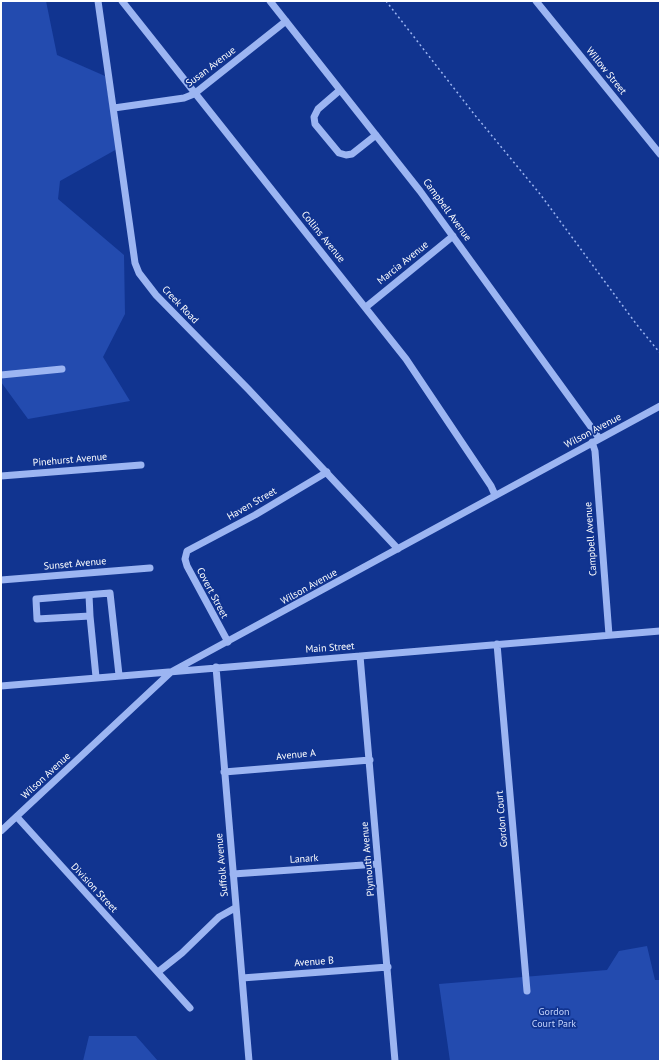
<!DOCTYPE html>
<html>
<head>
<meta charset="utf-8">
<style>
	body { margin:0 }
	#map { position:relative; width:661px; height:1062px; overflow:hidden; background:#113490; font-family:"PT Sans",sans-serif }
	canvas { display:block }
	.frame { position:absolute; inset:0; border:2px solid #fff; pointer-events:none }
</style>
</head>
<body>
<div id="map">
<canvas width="661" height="1062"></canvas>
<div class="frame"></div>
</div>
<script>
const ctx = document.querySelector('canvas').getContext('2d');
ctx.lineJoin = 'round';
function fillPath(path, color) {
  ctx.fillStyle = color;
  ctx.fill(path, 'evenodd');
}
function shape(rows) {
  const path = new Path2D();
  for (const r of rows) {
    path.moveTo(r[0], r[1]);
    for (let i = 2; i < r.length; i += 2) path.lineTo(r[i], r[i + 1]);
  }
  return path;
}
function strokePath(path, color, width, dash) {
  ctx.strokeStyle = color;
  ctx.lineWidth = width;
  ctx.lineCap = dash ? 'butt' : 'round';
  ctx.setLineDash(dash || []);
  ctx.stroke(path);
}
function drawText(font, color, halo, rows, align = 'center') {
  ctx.font = font + ' "PT Sans",sans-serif';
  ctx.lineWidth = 3.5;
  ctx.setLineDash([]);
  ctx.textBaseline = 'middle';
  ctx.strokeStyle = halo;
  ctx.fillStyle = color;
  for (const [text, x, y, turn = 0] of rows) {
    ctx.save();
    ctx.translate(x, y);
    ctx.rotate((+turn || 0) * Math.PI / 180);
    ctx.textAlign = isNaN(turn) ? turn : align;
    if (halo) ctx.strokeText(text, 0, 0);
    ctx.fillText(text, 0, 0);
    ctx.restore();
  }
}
fillPath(shape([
	[1,1,46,1,57,55,105,76,117,149,60,181,58,199,124,255,125,314,103,357,130,401,28,419,1,382],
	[647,946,655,980,660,980,660,1061,450,1061,439,984,607,970,619,951],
	[89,1036,136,1036,158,1061,83,1061]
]), '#234baf');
strokePath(shape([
	[386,1,474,114,540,194,637,325,660,353]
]), '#9cb5f2', 1.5, [2, 3]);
strokePath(shape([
	[98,1,135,263,139,273,156,295,249,390,398,549],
	[122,1,406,359,491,486,495,495],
	[270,1,420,191,599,438],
	[536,1,660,154],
	[340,90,318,109,314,117,315,124,339,153,346,155,352,154,376,135],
	[114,108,184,98,194,94,286,21],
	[366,307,453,236],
	[1,375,62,369],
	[592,442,595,451,609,635],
	[1,476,141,465],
	[1,580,150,568],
	[89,595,90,616],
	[228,642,187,566,185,559,187,551,255,515,327,472],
	[497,644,527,991],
	[360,656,395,1061],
	[216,667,249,1061],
	[96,677,90,616,37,619,36,599,110,593,119,675],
	[1,686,660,631],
	[224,772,370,760],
	[17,817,190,1008],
	[1,831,171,672,660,406],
	[233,874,378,864],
	[158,972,182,953,219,917,235,908],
	[242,978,388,967]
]), '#9cb5f2', 7);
drawText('10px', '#fff', '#113490', [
	["Susan Avenue",211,67,-37],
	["Willow Street",606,71,51],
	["Campbell Avenue",447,210,54],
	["Collins Avenue",323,237,51],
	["Marcia Avenue",403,263,-39],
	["Creek Road",180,305,46],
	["Wilson Avenue",593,431,-28],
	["Pinehurst Avenue",70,460,-5],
	["Haven Street",252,504,-30],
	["Campbell Avenue",591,539,-94],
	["Sunset Avenue",75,564,-5],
	["Wilson Avenue",309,587,-29],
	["Covert Street",212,593,62],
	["Main Street",330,648,-4],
	["Avenue A",296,755,-6],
	["Wilson Avenue",46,776,-43],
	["Gordon Court",502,819,-95],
	["Lanark",304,859,-4],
	["Plymouth Avenue",368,859,-95],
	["Suffolk Avenue",222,865,-95],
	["Division Street",94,888,47],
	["Avenue B",314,962,-4]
]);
drawText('10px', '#c4d4fd', '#113490', [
	["Gordon",554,1012],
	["Court Park",554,1024]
]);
</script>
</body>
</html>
